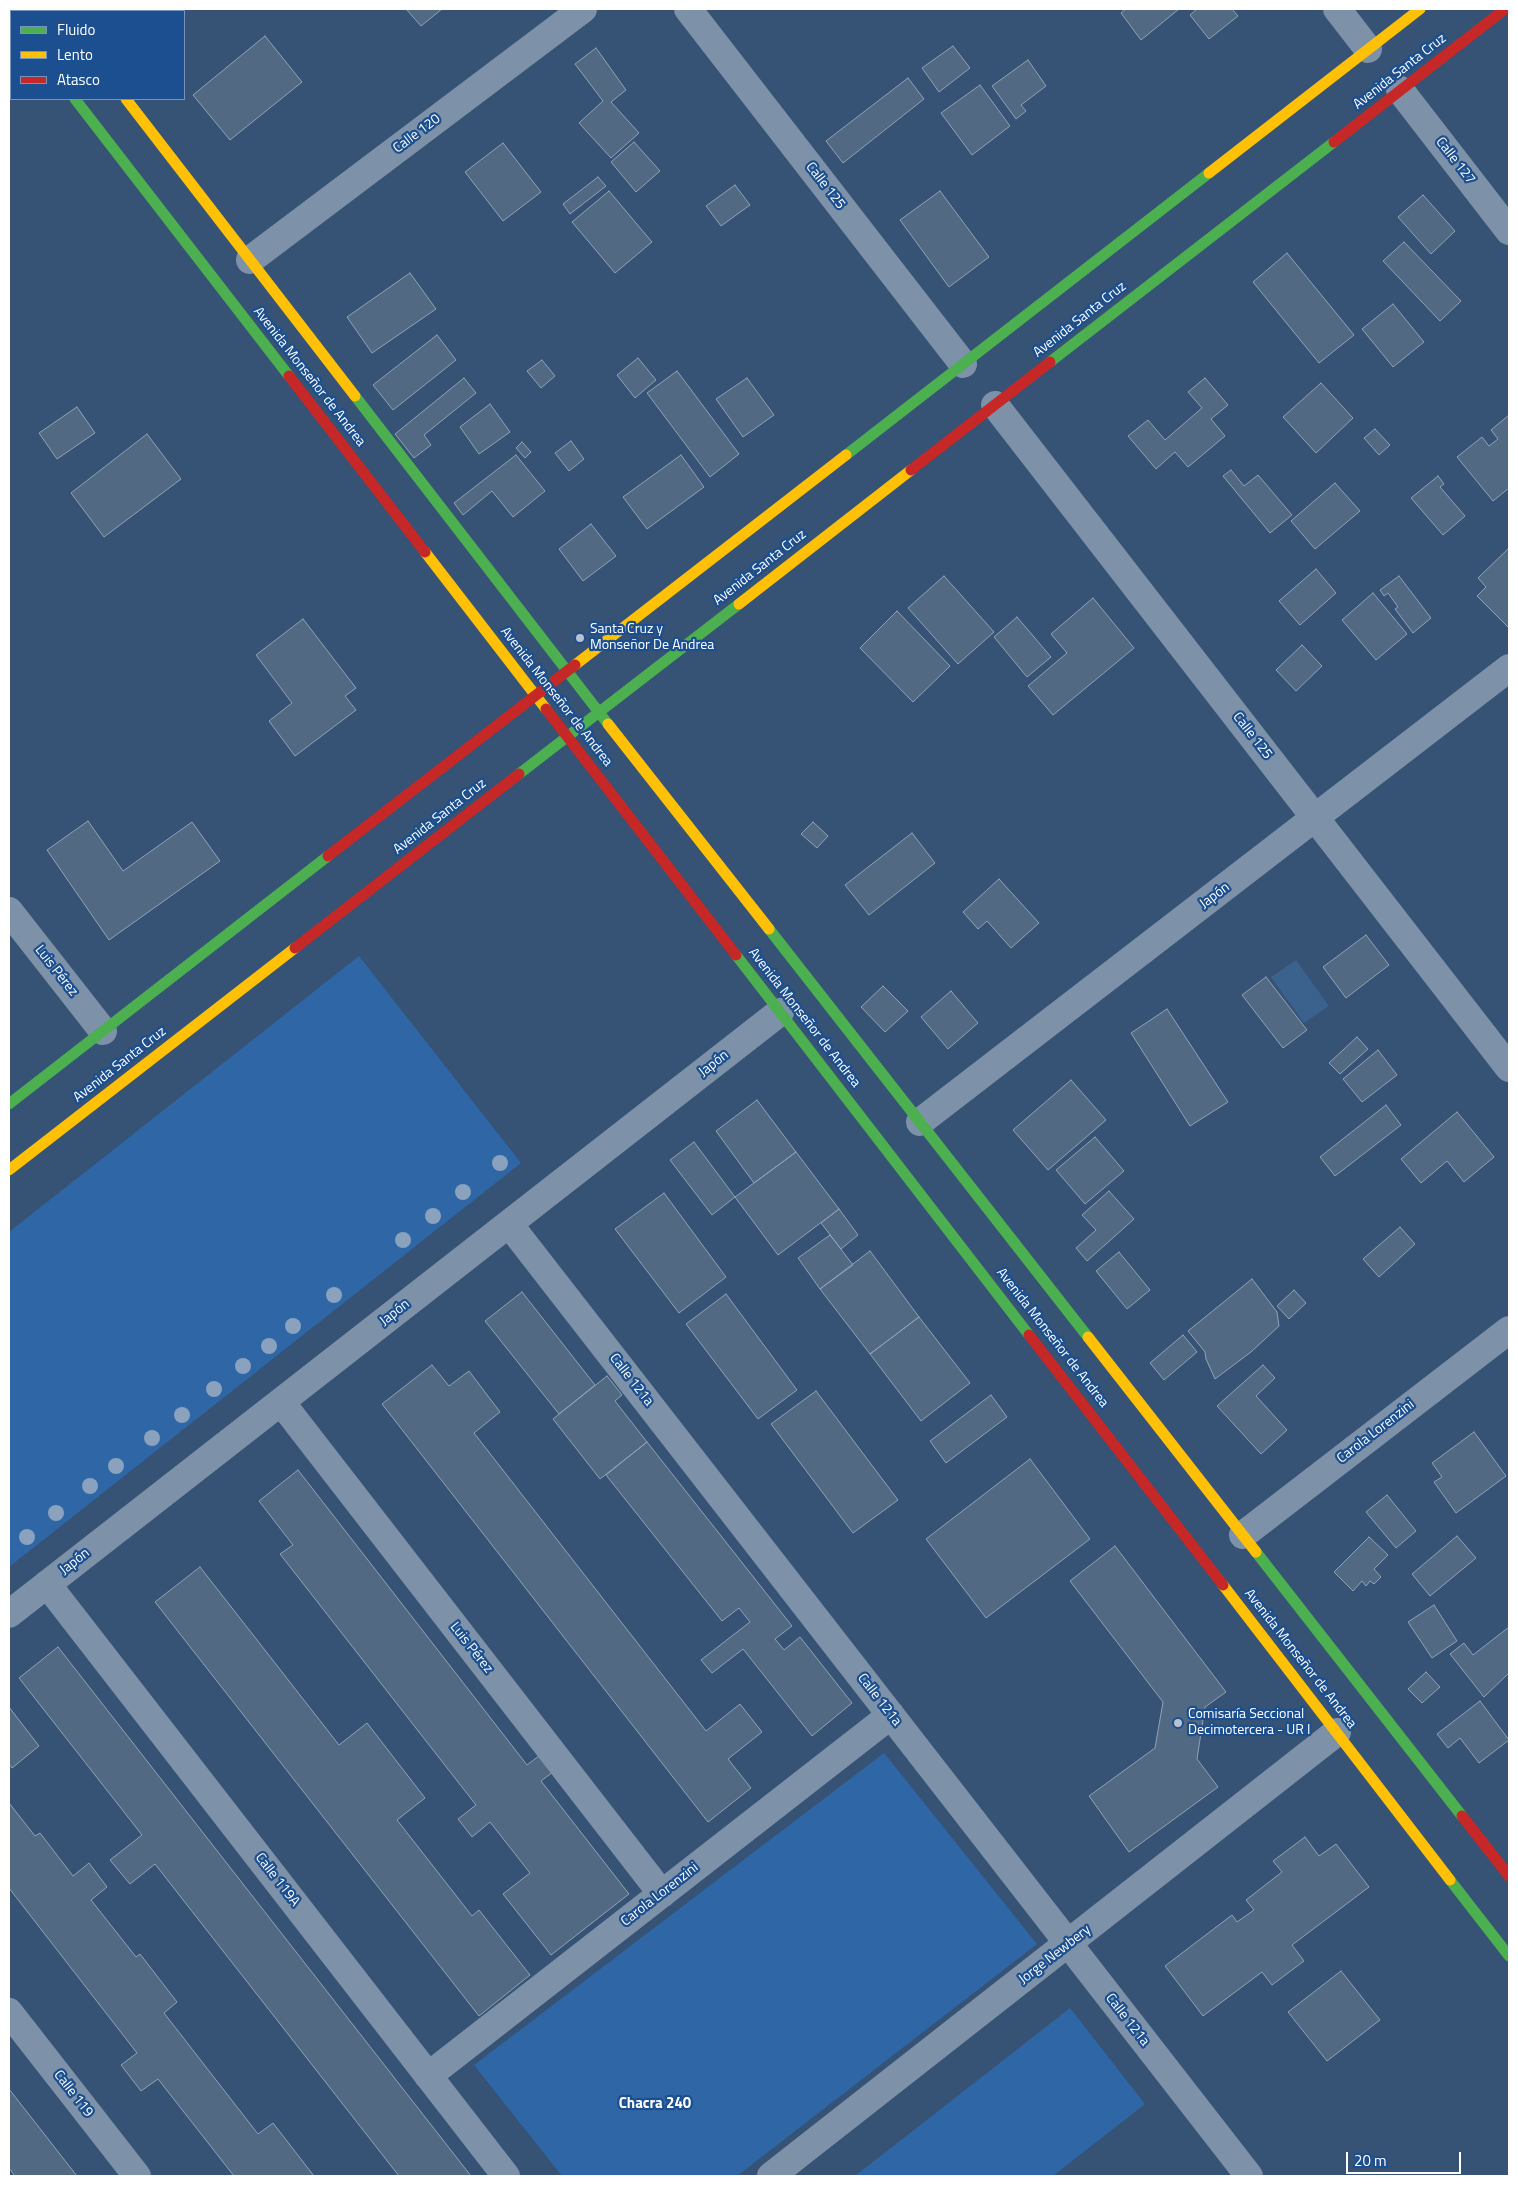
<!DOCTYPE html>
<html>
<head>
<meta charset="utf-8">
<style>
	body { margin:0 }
	#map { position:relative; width:1518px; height:2185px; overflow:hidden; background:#365274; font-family:"Titillium Web",sans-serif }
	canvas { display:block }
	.frame { position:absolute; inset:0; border:10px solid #fff; pointer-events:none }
	.legend { position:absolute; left:10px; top:10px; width:175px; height:90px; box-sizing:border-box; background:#1b4f8f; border:1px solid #7695bc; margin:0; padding:6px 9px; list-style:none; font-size:15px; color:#fff }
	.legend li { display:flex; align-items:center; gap:10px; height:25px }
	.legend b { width:25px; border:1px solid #7695bc }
	.scale { position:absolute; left:1346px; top:2152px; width:115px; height:22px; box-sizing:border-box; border:2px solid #fff; border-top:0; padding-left:6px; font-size:15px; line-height:18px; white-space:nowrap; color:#fff; -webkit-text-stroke:4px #1b4f8f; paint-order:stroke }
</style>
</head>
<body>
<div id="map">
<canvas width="1518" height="2185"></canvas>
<div class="frame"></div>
<ul class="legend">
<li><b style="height:6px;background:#4caf50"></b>Fluido</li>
<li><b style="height:6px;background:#ffc107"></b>Lento</li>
<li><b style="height:6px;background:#c62828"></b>Atasco</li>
</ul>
<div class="scale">20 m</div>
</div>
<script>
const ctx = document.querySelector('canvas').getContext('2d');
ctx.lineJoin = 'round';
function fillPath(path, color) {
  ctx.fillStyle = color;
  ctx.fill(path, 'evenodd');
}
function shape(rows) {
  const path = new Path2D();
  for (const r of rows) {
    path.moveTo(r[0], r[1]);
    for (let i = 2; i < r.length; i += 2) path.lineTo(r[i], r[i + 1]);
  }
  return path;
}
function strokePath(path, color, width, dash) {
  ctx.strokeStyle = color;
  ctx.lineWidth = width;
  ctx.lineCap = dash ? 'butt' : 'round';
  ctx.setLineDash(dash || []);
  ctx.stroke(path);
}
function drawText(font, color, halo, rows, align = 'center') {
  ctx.font = font + ' "Titillium Web",sans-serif';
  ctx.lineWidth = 4.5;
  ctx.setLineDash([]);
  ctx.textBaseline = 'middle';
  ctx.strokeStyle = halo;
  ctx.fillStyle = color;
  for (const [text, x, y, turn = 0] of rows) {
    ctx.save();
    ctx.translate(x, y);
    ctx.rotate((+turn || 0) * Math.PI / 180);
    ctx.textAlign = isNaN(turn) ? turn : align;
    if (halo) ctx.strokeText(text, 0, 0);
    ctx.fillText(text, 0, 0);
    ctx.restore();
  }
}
fillPath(shape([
	[359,956,521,1163,9,1567,9,1232],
	[884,1753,1037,1944,737,2176,562,2176,474,2065],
	[1070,2008,1145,2104,1053,2176,855,2176]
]), '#2f66a5');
fillPath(shape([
	[1296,960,1329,1006,1304,1023,1271,977]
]), '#3b618d');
const building = shape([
	[406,9,442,9,421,26,406,9],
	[1126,9,1179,9,1141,40,1121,13,1126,9],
	[1197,9,1232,9,1238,16,1209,39,1190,15,1197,9],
	[265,36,302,82,230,140,193,95,265,36],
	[953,46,970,68,939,92,922,68,953,46],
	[596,48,626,90,611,102,639,133,611,158,579,123,603,101,575,64,596,48],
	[1028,60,1046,86,1021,105,1026,111,1016,119,992,86,1028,60],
	[908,78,924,99,843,163,826,141,908,78],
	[980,85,1010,126,972,155,941,113,980,85],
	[634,142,660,171,636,192,611,162,634,142],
	[503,143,541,192,503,221,465,172,503,143],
	[598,177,606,186,570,214,563,204,598,177],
	[735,185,750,205,721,226,706,206,735,185],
	[609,191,652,242,615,273,572,222,609,191],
	[940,191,989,257,949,287,900,220,940,191],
	[1423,195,1455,231,1431,254,1398,217,1423,195],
	[1404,242,1461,301,1440,321,1383,261,1404,242],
	[1287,253,1354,335,1319,363,1253,282,1287,253],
	[410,273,436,309,372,353,347,317,410,273],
	[1393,304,1424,342,1393,367,1362,329,1393,304],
	[437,335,456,360,393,410,373,385,437,335],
	[638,358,656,380,635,398,617,375,638,358],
	[542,360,555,376,541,388,527,371,542,360],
	[677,371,739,454,710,477,647,393,677,371],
	[464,378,476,393,424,435,431,445,414,458,395,434,464,378],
	[747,378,774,415,743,437,716,399,747,378],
	[1205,378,1228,405,1211,419,1225,436,1188,467,1175,452,1156,469,1128,436,1148,420,1165,440,1202,408,1188,392,1205,378],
	[1321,383,1353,418,1316,453,1283,417,1321,383],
	[490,404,510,432,479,454,460,427,490,404],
	[77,407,95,433,57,459,39,433,77,407],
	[1509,415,1509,488,1493,501,1457,457,1482,437,1489,446,1498,439,1491,430,1509,415],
	[1375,429,1390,445,1379,455,1364,438,1375,429],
	[147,434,181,479,104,537,71,493,147,434],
	[571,441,584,459,569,471,555,453,571,441],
	[522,442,531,452,525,458,516,448,522,442],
	[516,455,545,491,513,517,492,491,463,515,454,503,516,455],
	[681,455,704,487,647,529,623,497,681,455],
	[1231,470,1244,486,1258,475,1292,515,1270,533,1223,476,1231,470],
	[1438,476,1444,484,1440,487,1465,516,1443,535,1411,498,1438,476],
	[1335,483,1360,511,1315,549,1291,521,1335,483],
	[591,524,616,556,583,581,559,549,591,524],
	[1509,548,1509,626,1508,627,1477,596,1486,587,1478,578,1509,548],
	[1316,569,1336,593,1300,625,1279,601,1316,569],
	[944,576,994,632,958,664,908,608,944,576],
	[1399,576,1431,618,1413,633,1395,609,1398,607,1388,593,1384,596,1380,590,1399,576],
	[1373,593,1407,634,1376,660,1342,620,1373,593],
	[1093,598,1134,648,1053,715,1028,686,1067,653,1051,634,1093,598],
	[897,611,950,666,913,702,860,648,897,611],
	[1017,617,1051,657,1027,677,994,637,1017,617],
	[303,619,356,688,345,696,356,710,295,756,269,721,292,703,256,655,303,619],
	[1302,645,1322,666,1296,691,1276,670,1302,645],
	[88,821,123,871,192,822,220,861,109,940,47,850,88,821],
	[813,822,828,836,817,848,801,834,813,822],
	[912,833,935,863,869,915,845,885,912,833],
	[999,879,1039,923,1011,948,987,921,978,929,963,912,999,879],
	[1366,935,1389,965,1346,998,1323,967,1366,935],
	[1266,977,1307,1030,1283,1048,1242,995,1266,977],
	[883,986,908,1011,885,1032,861,1007,883,986],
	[951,991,978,1023,948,1049,921,1017,951,991],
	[1167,1009,1228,1102,1190,1126,1131,1033,1167,1009],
	[1357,1037,1368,1049,1340,1074,1329,1063,1357,1037],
	[1378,1050,1397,1075,1362,1102,1343,1079,1378,1050],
	[1071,1080,1106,1120,1048,1170,1013,1130,1071,1080],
	[757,1100,796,1152,754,1183,716,1131,757,1100],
	[1386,1105,1401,1125,1335,1176,1320,1157,1386,1105],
	[1457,1112,1494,1157,1464,1182,1447,1161,1421,1183,1401,1159,1457,1112],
	[1095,1137,1124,1171,1085,1204,1056,1170,1095,1137],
	[694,1142,735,1197,712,1215,670,1160,694,1142],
	[796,1152,839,1209,778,1255,735,1197,796,1152],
	[1109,1191,1134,1219,1087,1261,1076,1248,1096,1230,1082,1215,1109,1191],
	[664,1193,726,1277,679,1313,615,1229,664,1193],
	[839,1209,858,1235,841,1249,821,1223,839,1209],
	[1400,1227,1415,1244,1379,1277,1363,1259,1400,1227],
	[830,1235,853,1265,820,1289,798,1258,830,1235],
	[870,1251,919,1317,870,1354,820,1289,870,1251],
	[1119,1252,1150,1290,1127,1309,1096,1271,1119,1252],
	[1252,1279,1277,1312,1279,1326,1251,1352,1215,1379,1206,1359,1205,1352,1188,1331,1252,1279],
	[1294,1290,1306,1303,1289,1319,1277,1306,1294,1290],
	[522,1292,595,1385,559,1414,485,1321,522,1292],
	[726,1294,797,1390,758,1419,686,1324,726,1294],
	[919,1317,970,1383,921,1421,870,1354,919,1317],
	[1183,1335,1197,1352,1164,1380,1150,1363,1183,1335],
	[432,1365,449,1386,469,1371,500,1412,474,1433,706,1731,740,1704,762,1732,728,1759,751,1788,708,1822,382,1404,432,1365],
	[1263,1365,1275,1378,1256,1396,1287,1430,1261,1454,1217,1406,1263,1365],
	[607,1376,622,1395,615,1401,647,1442,600,1479,553,1419,607,1376],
	[816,1391,898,1500,853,1533,771,1424,816,1391],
	[991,1395,1007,1417,946,1463,930,1441,991,1395],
	[1474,1432,1506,1476,1456,1513,1434,1482,1442,1477,1432,1463,1474,1432],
	[647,1442,792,1626,775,1639,784,1650,800,1637,852,1703,812,1736,743,1649,712,1673,701,1660,750,1622,739,1608,722,1621,606,1475,647,1442],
	[1030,1459,1090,1539,986,1618,926,1539,1030,1459],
	[298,1470,527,1765,544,1752,557,1769,541,1781,629,1894,551,1955,503,1894,530,1873,490,1822,472,1837,458,1819,476,1805,280,1554,293,1545,259,1501,298,1470],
	[1387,1495,1416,1531,1396,1548,1366,1512,1387,1495],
	[1457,1536,1476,1558,1430,1596,1412,1574,1457,1536],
	[1369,1537,1388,1555,1374,1569,1381,1577,1374,1584,1370,1581,1366,1586,1362,1581,1353,1591,1334,1572,1369,1537],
	[1115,1546,1226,1692,1205,1707,1197,1759,1218,1787,1129,1852,1089,1796,1155,1748,1163,1702,1070,1581,1115,1546],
	[200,1567,339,1745,367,1723,425,1798,397,1820,472,1916,479,1910,530,1975,479,2016,155,1602,200,1567],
	[1434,1605,1457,1641,1432,1658,1408,1622,1434,1605],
	[1509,1627,1509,1673,1484,1697,1450,1654,1464,1643,1473,1655,1509,1627],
	[58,1647,471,2176,399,2176,155,1864,130,1884,110,1860,142,1835,19,1678,58,1647],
	[1426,1672,1440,1687,1422,1703,1408,1689,1426,1672],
	[1480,1701,1509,1740,1479,1763,1460,1738,1448,1748,1437,1734,1480,1701],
	[9,1707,39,1746,12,1768,9,1764,9,1707],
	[9,1803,35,1836,40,1833,73,1876,89,1863,107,1887,91,1900,136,1957,140,1954,177,2002,164,2013,258,2134,273,2123,314,2176,234,2176,158,2079,141,2091,121,2065,137,2053,9,1888,9,1803],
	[1305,1837,1319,1856,1336,1844,1369,1887,1292,1945,1304,1961,1272,1985,1262,1972,1203,2016,1165,1966,1232,1915,1237,1922,1254,1910,1246,1900,1282,1872,1273,1861,1305,1837],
	[1341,1971,1380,2020,1327,2061,1288,2012,1341,1971],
	[9,2089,77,2176,15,2176,9,2168,9,2089]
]);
fillPath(building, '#526984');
strokePath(building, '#92a2b6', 1);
strokePath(shape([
	[688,9,963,364],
	[1337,9,1368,49],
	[1400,90,1509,231],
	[250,260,583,9],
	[995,405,1509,1068],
	[9,911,103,1031],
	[920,1122,1509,668],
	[509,1224,1249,2176],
	[281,1402,662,1894],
	[1243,1535,1509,1330],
	[47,1584,506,2176],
	[9,1614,780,1012],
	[9,2012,137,2176],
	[428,2076,891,1715],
	[771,2176,1337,1732]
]), '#7d92a8', 28);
strokePath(shape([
	[56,9,58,11],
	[9,14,11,17],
	[75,99,289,376],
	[1050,362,1334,142],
	[355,396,608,724],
	[846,455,1209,173],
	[519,774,739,604],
	[769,929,1088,1337],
	[736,955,1029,1335],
	[9,1104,328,856],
	[1256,1552,1462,1816],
	[1450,1880,1509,1956]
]), '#4caf50', 11);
strokePath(shape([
	[126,99,355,396],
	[1209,173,1420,9],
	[425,552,546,709],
	[739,604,911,470],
	[575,665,846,455],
	[608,724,769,929],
	[9,1170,295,948],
	[1088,1337,1256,1552],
	[1223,1585,1450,1880]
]), '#ffc107', 11);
strokePath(shape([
	[1334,142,1505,9],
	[289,376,425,552],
	[911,470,1050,362],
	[546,709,736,955],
	[328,856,575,665],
	[295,948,519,774],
	[1029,1335,1223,1585],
	[1462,1816,1509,1876]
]), '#c62828', 11);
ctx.fillStyle = '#8aa2be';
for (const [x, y] of [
	[500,1163],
	[463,1192],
	[433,1216],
	[403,1240],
	[334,1295],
	[293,1326],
	[269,1346],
	[243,1366],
	[214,1389],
	[182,1415],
	[152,1438],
	[116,1466],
	[90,1486],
	[56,1513],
	[27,1537]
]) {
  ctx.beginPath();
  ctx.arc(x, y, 8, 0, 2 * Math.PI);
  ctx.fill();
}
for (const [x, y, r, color] of [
	[580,638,5,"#b9c2ce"],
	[1178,1723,5,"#b9c2ce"]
]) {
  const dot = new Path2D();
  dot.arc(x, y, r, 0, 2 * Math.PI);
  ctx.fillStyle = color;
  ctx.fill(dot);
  strokePath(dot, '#1b4f8f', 2);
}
drawText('14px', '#fff', '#1b4f8f', [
	["Avenida Santa Cruz",1400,72,-38],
	["Calle 120",417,134,-37],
	["Calle 127",1455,161,52],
	["Calle 125",825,186,52],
	["Avenida Santa Cruz",1080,320,-38],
	["Avenida Monseñor de Andrea",309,377,52],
	["Avenida Santa Cruz",760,568,-38],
	["Avenida Monseñor de Andrea",556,697,52],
	["Calle 125",1252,736,52],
	["Avenida Santa Cruz",440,817,-38],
	["Japón",1215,896,-37],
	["Luis Pérez",56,971,52],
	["Avenida Monseñor de Andrea",804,1018,52],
	["Japón",714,1064,-38],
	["Avenida Santa Cruz",120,1065,-38],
	["Japón",395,1313,-38],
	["Avenida Monseñor de Andrea",1052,1338,52],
	["Calle 121a",631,1380,52],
	["Carola Lorenzini",1376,1432,-38],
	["Japón",75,1562,-38],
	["Luis Pérez",471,1648,52],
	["Avenida Monseñor de Andrea",1300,1659,52],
	["Calle 121a",879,1700,52],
	["Calle 119A",277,1880,52],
	["Carola Lorenzini",660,1895,-38],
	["Jorge Newbery",1055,1955,-38],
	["Calle 121a",1127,2020,52],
	["Calle 119",73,2094,52]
]);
drawText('14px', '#fff', '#1b4f8f', [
	["Santa Cruz y",590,630],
	["Monseñor De Andrea",590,646],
	["Comisaría Seccional",1188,1715],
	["Decimotercera - UR I",1188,1731]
], 'left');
drawText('bold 15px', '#fff', '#1b4f8f', [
	["Chacra 240",655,2104]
]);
</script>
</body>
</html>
